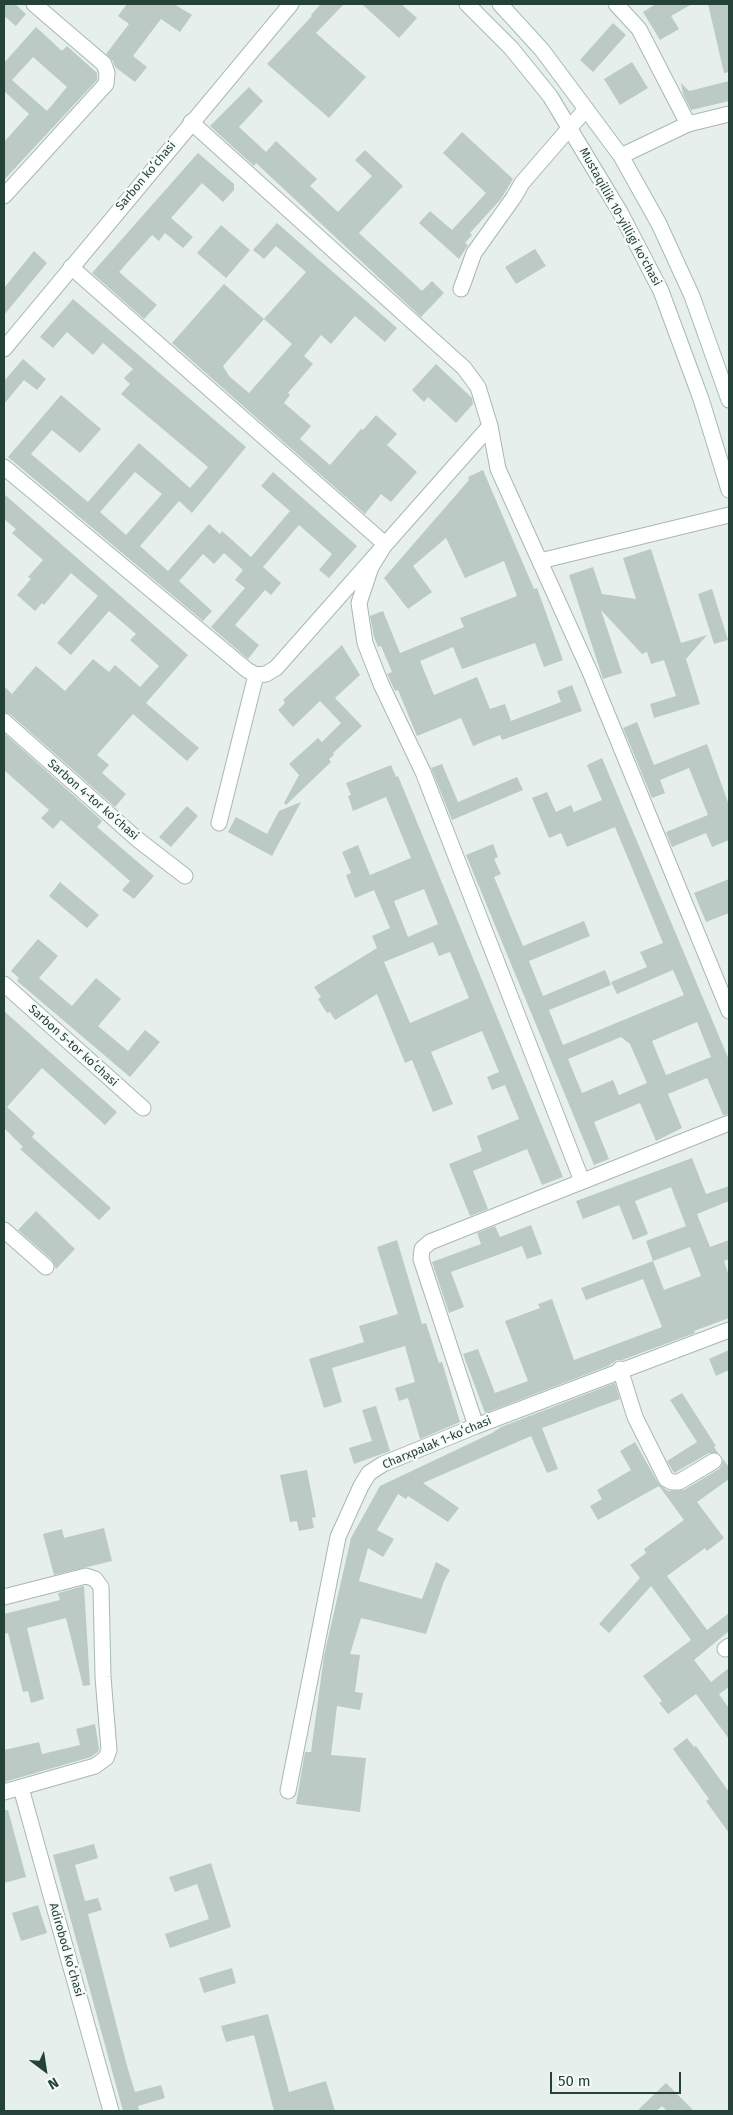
<!DOCTYPE html>
<html>
<head>
<meta charset="utf-8">
<style>
	body { margin:0 }
	#map { position:relative; width:733px; height:2115px; overflow:hidden; background:#e6efeb; font-family:"Fira Sans",sans-serif }
	canvas { display:block }
	.frame { position:absolute; inset:0; border:5px solid #24423a; pointer-events:none }
	.north { position:absolute; left:20px; top:2045px; width:50px; height:50px; -webkit-text-stroke:4px #f7fbf9; paint-order:stroke; rotate:149deg; font-size:14px; font-weight:700; line-height:20px; text-align:center; color:#24423a }
	.north::after { content:''; display:block; margin:auto; width:18px; height:22px; background:#24423a; clip-path:polygon(50% 0,100% 100%,50% 72%,0 100%) }
	.scale { position:absolute; left:550px; top:2072px; width:131px; height:22px; box-sizing:border-box; border:2px solid #24423a; border-top:0; padding-left:6px; font-size:15px; line-height:18px; white-space:nowrap; color:#24423a; -webkit-text-stroke:4px #f7fbf9; paint-order:stroke }
</style>
</head>
<body>
<div id="map">
<canvas width="733" height="2115"></canvas>
<div class="frame"></div>
<div class="north">N</div>
<div class="scale">50 m</div>
</div>
<script>
const ctx = document.querySelector('canvas').getContext('2d');
ctx.lineJoin = 'round';
function fillPath(path, color) {
  ctx.fillStyle = color;
  ctx.fill(path, 'evenodd');
}
function shape(rows) {
  const path = new Path2D();
  for (const r of rows) {
    path.moveTo(r[0], r[1]);
    for (let i = 2; i < r.length; i += 2) path.lineTo(r[i], r[i + 1]);
  }
  return path;
}
function strokePath(path, color, width, dash) {
  ctx.strokeStyle = color;
  ctx.lineWidth = width;
  ctx.lineCap = dash ? 'butt' : 'round';
  ctx.setLineDash(dash || []);
  ctx.stroke(path);
}
function drawText(font, color, halo, rows, align = 'center') {
  ctx.font = font + ' "Fira Sans",sans-serif';
  ctx.lineWidth = 4.5;
  ctx.setLineDash([]);
  ctx.textBaseline = 'middle';
  ctx.strokeStyle = halo;
  ctx.fillStyle = color;
  for (const [text, x, y, turn = 0] of rows) {
    ctx.save();
    ctx.translate(x, y);
    ctx.rotate((+turn || 0) * Math.PI / 180);
    ctx.textAlign = isNaN(turn) ? turn : align;
    if (halo) ctx.strokeText(text, 0, 0);
    ctx.fillText(text, 0, 0);
    ctx.restore();
  }
}
fillPath(shape([
	[4,4,15,4,26,14,16,26,4,16],
	[127,4,174,4,192,15,180,32,161,19,133,56,147,67,135,82,115,67,113,61,106,54,129,24,118,16],
	[321,4,344,4,316,33,366,77,329,118,267,64,312,16,311,15],
	[362,4,401,4,417,18,399,38],
	[656,4,692,4,671,16,679,29,660,40,643,12],
	[708,4,729,4,729,72,724,73],
	[613,23,626,35,593,72,580,60],
	[36,27,62,51,67,46,97,73,97,80,4,180,4,142,29,114,4,91,4,63],
	[33,57,67,87,47,111,12,80],
	[632,62,648,88,620,105,604,79],
	[729,81,729,101,691,110,683,94,681,83,689,91],
	[249,87,263,101,239,127,266,152,276,141,317,179,310,186,338,212,372,176,355,160,365,150,403,186,359,233,422,291,432,281,444,293,421,317,256,163,254,166,210,126],
	[462,132,513,179,501,199,470,233,472,235,465,243,468,245,459,259,419,223,430,211,452,230,486,193,443,153],
	[198,153,234,184,234,190,223,202,202,183,171,218,193,237,183,248,165,233,159,241,152,235,119,272,157,305,144,319,92,273],
	[277,223,397,328,385,342,355,316,331,344,321,335,304,356,313,364,288,393,290,395,284,403,311,426,300,439,330,465,361,429,363,430,376,415,397,434,387,445,417,472,391,502,381,494,365,514,172,343,224,284,264,319,306,272,276,246,264,259,253,250],
	[264,319,292,344,249,393,229,376,223,366],
	[221,225,250,250,226,278,197,253],
	[535,249,546,266,516,284,505,267],
	[34,251,47,263,4,315,4,288],
	[73,299,246,447,192,513,179,501,140,546,168,571,209,524,220,534,222,531,251,557,290,511,261,486,273,472,357,546,329,578,319,570,332,554,299,525,263,567,281,583,271,595,265,590,235,625,259,645,248,659,211,627,245,588,235,580,243,570,224,553,214,564,203,554,179,581,212,611,203,621,8,457,61,395,101,429,80,453,52,430,31,454,88,502,139,443,190,488,208,467,121,394,130,384,124,378,133,369,103,343,93,355,67,332,53,348,40,337],
	[135,472,162,494,126,535,100,512],
	[23,359,46,379,37,390,24,380,4,404,4,381],
	[436,364,472,398,473,404,456,423,428,397,424,402,412,390],
	[483,470,534,589,537,588,563,660,544,667,535,643,462,669,453,647,420,661,434,695,477,677,490,709,505,704,511,721,561,702,557,691,572,685,582,711,502,740,500,735,473,746,461,718,417,736,398,690,395,691,387,674,392,672,381,646,378,647,374,637,370,616,383,611,400,653,464,627,460,618,517,596,504,561,465,578,446,538,413,566,432,592,408,609,384,578,469,480,468,477],
	[4,494,188,655,146,703,199,748,187,761,133,714,97,755,109,765,102,773,126,794,115,807,10,714,4,712,4,686,12,694,36,666,65,691,93,659,109,672,115,665,140,687,159,666,130,640,136,634,109,611,71,655,57,643,98,596,71,573,44,605,42,603,35,611,17,595,31,579,28,577,43,560,12,533,16,529,4,519],
	[651,549,681,643,707,635,686,659,700,704,654,718,650,704,676,696,664,660,651,664,647,652,642,654,601,610,622,673,603,679,569,575,593,567,602,594,636,599,623,558],
	[712,589,728,640,714,644,698,594],
	[342,645,360,675,335,698,362,726,333,753,334,755,329,759,331,762,286,805,284,803,299,775,289,764,318,738,322,742,341,723,320,701,293,727,278,710,285,703,283,700],
	[637,722,654,765,707,744,729,805,729,840,712,847,706,833,672,847,666,832,708,815,689,768,660,780,665,793,652,798,623,728],
	[4,733,102,821,97,827,154,876,134,899,122,890,130,881,61,820,53,829,41,818,49,810,4,770],
	[602,758,729,1060,729,1114,723,1115,707,1078,668,1094,682,1128,656,1141,640,1103,594,1122,609,1159,594,1165,466,855,493,844,498,857,494,859,501,874,494,877,523,946,584,921,590,936,529,961,543,996,605,970,611,985,549,1010,563,1045,684,995,673,970,617,994,611,982,647,967,640,952,663,943,615,827,567,847,561,833,549,838,532,798,547,792,556,812,571,805,574,812,602,800,587,765],
	[697,1022,711,1057,666,1075,652,1041],
	[621,1037,630,1044,647,1083,619,1095,613,1080,582,1093,568,1059],
	[442,764,458,802,517,777,523,790,452,820,431,768],
	[391,765,396,777,398,776,563,1177,542,1185,527,1149,473,1171,488,1209,470,1216,449,1164,482,1151,477,1136,519,1119,505,1085,492,1090,487,1077,499,1072,482,1031,431,1052,453,1104,433,1112,412,1060,405,1063,377,994,335,1020,330,1012,327,1013,318,999,321,997,314,987,377,948,372,936,390,928,374,890,355,898,346,875,351,873,342,852,358,845,370,875,411,858,386,797,353,811,348,796,351,795,346,783],
	[424,889,438,924,408,937,394,901],
	[433,942,439,956,450,952,469,998,410,1023,384,962],
	[301,802,272,856,228,832,236,817,267,834,279,811],
	[187,806,198,816,171,847,159,837],
	[729,879,729,913,706,922,694,893],
	[60,882,99,915,87,928,49,896],
	[38,939,58,956,39,978,72,1006,96,978,121,999,98,1026,128,1051,145,1030,160,1042,130,1077,17,981,19,978,11,971],
	[4,1011,117,1112,105,1125,42,1068,7,1107,35,1133,32,1137,111,1208,99,1220,20,1149,23,1147,4,1128],
	[692,1158,706,1194,729,1186,729,1201,697,1214,710,1247,729,1240,729,1259,724,1261,729,1276,729,1318,694,1331,695,1333,622,1360,617,1360,608,1366,485,1413,463,1354,478,1349,495,1393,528,1381,505,1321,540,1308,538,1304,552,1299,574,1360,662,1327,643,1279,586,1300,581,1288,653,1261,646,1241,686,1226,671,1187,635,1201,648,1234,633,1240,619,1205,583,1219,576,1201],
	[690,1247,701,1276,664,1290,653,1261],
	[36,1211,75,1249,56,1269,52,1260,18,1230],
	[531,1225,542,1254,527,1259,522,1246,451,1272,464,1307,449,1313,432,1262,481,1244,477,1233,495,1226,500,1237],
	[397,1240,422,1324,426,1323,439,1363,442,1362,460,1422,420,1439,408,1398,399,1401,395,1388,415,1382,405,1346,332,1368,342,1402,324,1408,309,1359,364,1342,359,1326,398,1314,377,1247],
	[729,1350,729,1370,716,1376,709,1359],
	[615,1383,620,1399,542,1428,558,1469,547,1473,531,1436,423,1483,459,1508,448,1522,408,1496,406,1499,398,1494,377,1530,394,1539,383,1557,368,1548,359,1581,422,1599,436,1562,450,1570,444,1581,426,1634,361,1618,350,1654,360,1655,355,1692,363,1693,360,1710,337,1706,331,1755,366,1758,360,1812,296,1804,305,1752,311,1752,324,1656,351,1538,380,1486,492,1433,501,1427],
	[682,1393,716,1446,714,1447,718,1453,709,1453,674,1473,667,1461,697,1442,670,1400],
	[376,1406,390,1451,354,1464,349,1448,372,1441,362,1410],
	[635,1442,658,1483,668,1491,684,1490,719,1469,722,1465,723,1459,729,1467,729,1479,697,1502,724,1538,707,1551,705,1548,667,1576,707,1630,729,1613,729,1631,694,1660,711,1682,729,1668,729,1687,719,1694,729,1708,729,1739,696,1694,668,1714,659,1703,662,1701,643,1676,691,1640,651,1586,609,1633,599,1624,640,1578,630,1565,646,1553,644,1549,684,1520,659,1486,598,1520,590,1506,602,1499,597,1490,631,1470,620,1451],
	[307,1470,316,1517,312,1518,314,1528,299,1531,297,1521,290,1522,280,1475],
	[104,1528,112,1561,54,1575,43,1534,62,1529,64,1538],
	[84,1586,90,1685,83,1686,66,1618,27,1628,44,1699,31,1703,28,1691,23,1692,8,1633,4,1634,4,1614,60,1600,58,1593],
	[95,1724,99,1749,98,1752,91,1757,4,1782,4,1750,39,1742,42,1754,80,1745,76,1729],
	[687,1738,694,1747,696,1746,729,1792,729,1833,706,1801,709,1799,673,1749],
	[4,1810,8,1810,26,1877,4,1883],
	[94,1844,98,1858,75,1865,85,1901,98,1898,102,1910,88,1914,127,2066,135,2092,161,2085,165,2098,138,2106,139,2111,123,2111,53,1855],
	[211,1863,231,1927,170,1948,165,1934,209,1919,197,1884,175,1892,169,1877],
	[38,1905,47,1933,21,1941,12,1913],
	[232,1968,236,1983,204,1993,199,1978],
	[268,2014,289,2092,326,2081,335,2111,274,2111,254,2035,226,2042,221,2026],
	[666,2083,694,2111,667,2111,662,2106,656,2111,637,2111]
]), '#bbcac4');
const minor = shape([
	[616,4,639,29,688,124],
	[191,122,464,368,478,387,490,426,498,469,590,672,729,1011],
	[621,156,688,124,729,114],
	[4,196,106,84,107,73,104,64,34,4],
	[71,267,385,544,371,567,359,603,365,643,381,684,423,772,582,1181],
	[461,289,474,253,514,197,522,183,586,109],
	[4,467,247,670,256,675,266,674,276,668,490,426],
	[540,561,729,515],
	[4,721,137,839,185,876],
	[219,823,256,675],
	[4,984,143,1108],
	[4,1230,46,1267],
	[620,1369,635,1417,666,1479,672,1482,679,1482,714,1461],
	[476,1426,421,1259,422,1249,430,1242,729,1123],
	[4,1597,86,1576,95,1579,101,1587,103,1677,109,1750,106,1758,95,1766,4,1792],
	[725,1649,729,1646],
	[21,1788,111,2111],
	[288,1791,338,1537,361,1486,369,1473,383,1464,476,1426,729,1330]
]);
const tertiary = shape([
	[4,349,291,4]
]);
const secondary = shape([
	[467,4,511,48,550,96,620,212,661,291,701,399,729,490],
	[500,4,542,50,621,156,659,224,692,296,729,400]
]);
strokePath(minor, '#a8b8b2', 17);
strokePath(tertiary, '#a8b8b2', 17);
strokePath(secondary, '#a4bbb3', 17);
strokePath(minor, '#fff', 15);
strokePath(tertiary, '#fff', 15);
strokePath(secondary, '#fff', 15);
drawText('12px', '#24423a', '#f7fbf9', [
	["Sarbon koʻchasi",146,176,-50],
	["Mustaqillik 10-yilligi ko'chasi",620,217,61],
	["Sarbon 4-tor koʻchasi",93,800,41],
	["Sarbon 5-tor koʻchasi",73,1046,42],
	["Charxpalak 1-koʻchasi",437,1443,-23],
	["Adirobod koʻchasi",66,1950,74]
]);
</script>
</body>
</html>
